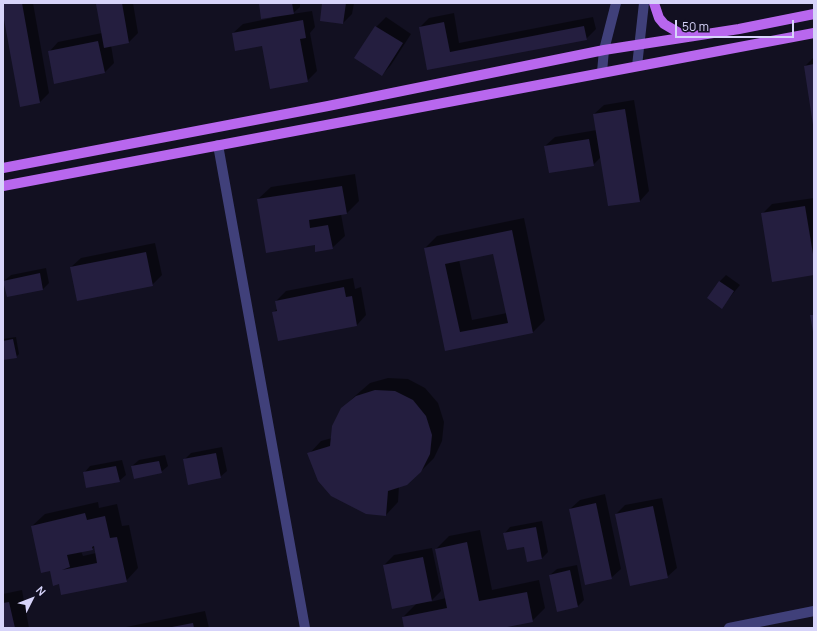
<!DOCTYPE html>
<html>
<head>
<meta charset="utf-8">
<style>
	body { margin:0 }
	#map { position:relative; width:817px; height:631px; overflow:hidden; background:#121021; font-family:Manrope,sans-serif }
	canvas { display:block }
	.frame { position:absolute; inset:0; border:4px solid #d7d4fa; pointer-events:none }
	.north { position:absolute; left:12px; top:579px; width:40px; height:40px; -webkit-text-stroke:3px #121021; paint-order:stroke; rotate:48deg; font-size:11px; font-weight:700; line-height:16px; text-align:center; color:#d7d4fa }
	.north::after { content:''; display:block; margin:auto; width:14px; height:18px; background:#d7d4fa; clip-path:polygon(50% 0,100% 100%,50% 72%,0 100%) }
	.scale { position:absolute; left:675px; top:20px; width:119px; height:18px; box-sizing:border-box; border:2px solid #d7d4fa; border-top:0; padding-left:5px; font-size:12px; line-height:14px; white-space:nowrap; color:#d7d4fa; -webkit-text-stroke:3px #121021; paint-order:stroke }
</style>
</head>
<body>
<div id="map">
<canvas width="817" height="631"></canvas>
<div class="frame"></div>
<div class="north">N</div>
<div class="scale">50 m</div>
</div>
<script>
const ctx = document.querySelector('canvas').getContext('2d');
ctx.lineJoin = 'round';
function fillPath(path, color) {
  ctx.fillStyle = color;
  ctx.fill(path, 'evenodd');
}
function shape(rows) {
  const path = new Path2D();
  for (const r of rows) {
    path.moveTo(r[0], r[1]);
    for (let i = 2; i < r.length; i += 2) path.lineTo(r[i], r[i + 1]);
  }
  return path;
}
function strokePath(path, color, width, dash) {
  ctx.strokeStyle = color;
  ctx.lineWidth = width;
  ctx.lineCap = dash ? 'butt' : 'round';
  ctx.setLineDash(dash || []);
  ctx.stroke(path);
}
fillPath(shape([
	[3,3,33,3,49,93,40,102,3,9],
	[98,3,133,3,138,33,129,42,111,45,114,63,105,72,49,52,58,42,102,33],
	[260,3,300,3,300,7,292,14,312,11,315,27,310,33,317,71,307,81,263,45,233,33,243,24,272,18],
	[323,3,354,3,352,14,343,23],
	[454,13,459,43,593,17,596,29,586,39,428,69,420,27,429,18],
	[386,17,411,34,391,65,382,75,356,58,376,27],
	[814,57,814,124,805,66],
	[634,100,649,191,640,201,601,157,593,165,545,146,555,137,597,130,594,114,604,105],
	[355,174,359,201,347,213,341,214,345,236,332,248,315,244,258,199,271,187],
	[814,198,814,274,762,214,772,204],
	[524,218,545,320,533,332,446,350,425,248,437,236],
	[494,253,507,313,472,320,459,260],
	[155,243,162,275,152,285,71,267,81,258],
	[46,268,49,283,43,289,4,281,11,275],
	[726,275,740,285,722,307,720,281],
	[353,278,355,289,361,287,366,315,357,325,279,340,273,313,278,308,276,301,286,291],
	[16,337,19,354,16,357,3,359,3,339],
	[388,378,408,379,425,388,438,403,444,422,442,441,434,458,421,471,399,486,398,502,386,515,309,454,321,441,332,438,342,409,355,396,370,383],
	[222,447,227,471,220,477,184,460,191,453],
	[165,455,168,466,161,472,132,466,139,460],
	[122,460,126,475,119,481,84,473,90,466],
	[605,494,621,569,611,578,570,509,580,500],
	[662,498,677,568,667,577,616,514,625,505],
	[98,502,99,508,117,504,122,526,129,525,138,568,126,581,60,583,51,570,32,526,45,514],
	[95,546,96,553,83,556,81,551,92,549],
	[542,521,548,552,542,558,528,561,525,546,504,534,510,527],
	[480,530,492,590,539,580,545,608,532,621,497,628,405,628,403,617,417,603,384,565,394,555,432,548,441,591,430,602,446,598,436,549,449,536],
	[577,565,584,600,578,606,550,575,557,569],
	[22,590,29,628,3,628,3,594],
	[205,611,209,628,125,628,126,627]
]), '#0007');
fillPath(shape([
	[3,3,22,3,40,103,20,107,3,14],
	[122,3,129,43,104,48,96,4],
	[259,3,292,3,294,14,261,19],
	[322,3,346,3,343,24,320,21],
	[303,20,306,38,300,39,308,82,270,89,262,46,235,51,232,33],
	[444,22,450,52,584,26,587,40,427,70,419,27],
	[375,26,403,43,382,76,354,58],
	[98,41,105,73,54,84,48,51],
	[814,64,814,125,813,125,804,66],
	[625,109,640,202,608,206,593,114],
	[589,139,594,166,549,173,544,146],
	[342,186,347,214,309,220,310,228,328,225,333,249,315,252,315,245,266,253,257,199],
	[805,206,814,260,814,275,772,282,761,213],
	[512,230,533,333,445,351,424,248],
	[493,254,508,323,460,332,445,264],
	[146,252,153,286,77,301,70,267],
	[40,273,43,290,7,297,3,281],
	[719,281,734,291,722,309,707,298],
	[344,287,346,297,352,296,357,326,278,341,272,312,277,311,275,301],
	[810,315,814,315,814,332,813,332],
	[13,339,17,358,3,360,3,341],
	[375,390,395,391,413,400,426,416,432,435,430,454,421,472,407,485,388,491,386,516,366,514,331,496,318,481,307,453,330,446,332,426,341,408,356,396],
	[216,453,221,478,188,485,183,459],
	[159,461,162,473,134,479,131,466],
	[116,466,120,482,86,488,83,472],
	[596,503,612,579,585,585,569,509],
	[653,506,668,578,630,586,615,514],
	[85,513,87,520,105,516,110,538,117,537,127,582,61,595,59,584,53,586,50,571,41,573,31,526],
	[94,546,97,563,62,570,70,567,67,555,93,550,92,547],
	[536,527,542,559,527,562,524,547,507,550,503,533],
	[467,542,479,601,527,592,533,622,502,628,404,628,402,617,447,608,435,549],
	[423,557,432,601,392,609,383,565],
	[570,570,578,607,557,612,549,575],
	[9,602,15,628,3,628,3,603],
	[193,623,194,628,172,628,172,627]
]), '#241e3f');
strokePath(shape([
	[637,66,644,3],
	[602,72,604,50,616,3],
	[218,145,305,628],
	[729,628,814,611]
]), '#40407a', 10);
strokePath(shape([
	[654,3,659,18,664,24,686,37],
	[3,168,328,106,604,50,739,29,814,14],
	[3,186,814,33]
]), '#b867ee', 10);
</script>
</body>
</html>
